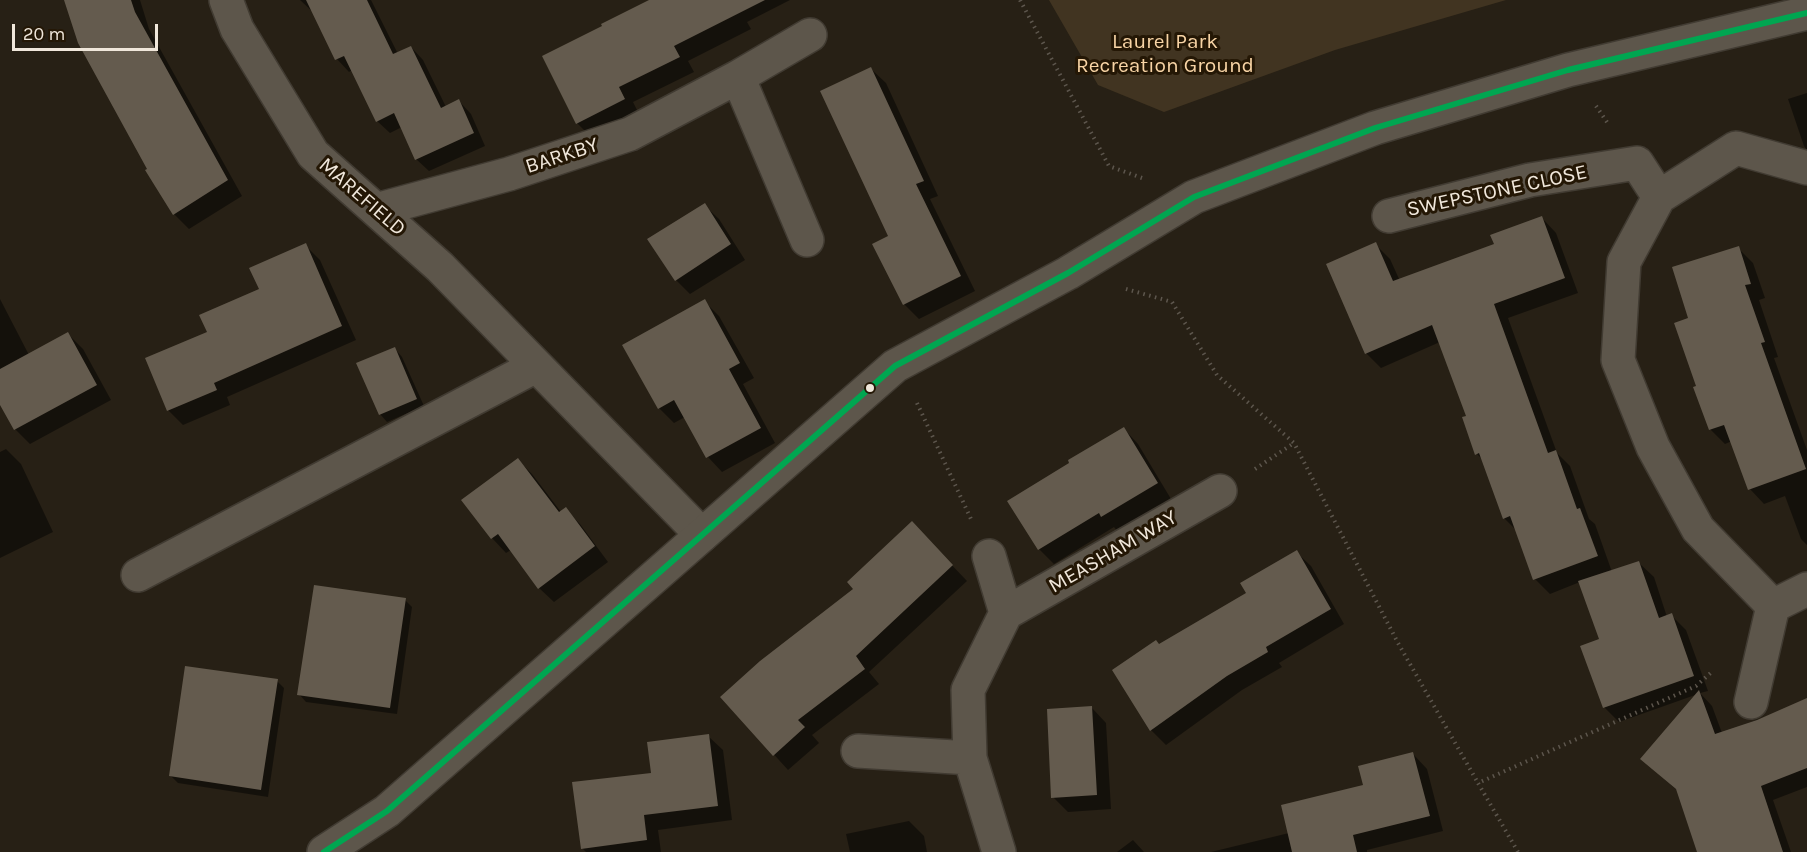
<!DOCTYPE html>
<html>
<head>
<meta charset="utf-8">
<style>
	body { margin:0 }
	#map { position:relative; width:1807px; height:852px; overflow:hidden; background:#272015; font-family:Karla,sans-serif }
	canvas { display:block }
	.scale { position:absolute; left:12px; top:24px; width:146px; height:27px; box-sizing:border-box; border:3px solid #f0e7db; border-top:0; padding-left:8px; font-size:18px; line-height:21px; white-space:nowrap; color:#f0e7db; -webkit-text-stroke:4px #241705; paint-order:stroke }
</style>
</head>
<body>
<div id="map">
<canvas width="1807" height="852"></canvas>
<div class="scale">20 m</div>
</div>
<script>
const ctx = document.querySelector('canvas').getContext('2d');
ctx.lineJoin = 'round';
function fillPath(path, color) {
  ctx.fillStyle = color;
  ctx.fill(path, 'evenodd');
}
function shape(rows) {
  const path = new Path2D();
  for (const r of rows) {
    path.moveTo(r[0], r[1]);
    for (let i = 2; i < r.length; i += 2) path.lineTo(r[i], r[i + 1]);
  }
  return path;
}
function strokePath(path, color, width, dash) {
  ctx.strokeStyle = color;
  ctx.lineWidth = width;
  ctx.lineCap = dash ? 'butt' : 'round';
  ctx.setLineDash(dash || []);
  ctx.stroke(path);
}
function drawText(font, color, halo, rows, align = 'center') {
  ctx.font = font + ' Karla,sans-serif';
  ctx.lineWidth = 6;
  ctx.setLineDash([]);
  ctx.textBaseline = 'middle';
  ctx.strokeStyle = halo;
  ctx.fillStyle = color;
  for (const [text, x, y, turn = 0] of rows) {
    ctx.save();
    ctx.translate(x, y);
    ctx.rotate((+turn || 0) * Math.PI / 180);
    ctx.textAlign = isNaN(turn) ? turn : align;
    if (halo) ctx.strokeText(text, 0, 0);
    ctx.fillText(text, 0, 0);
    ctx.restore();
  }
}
fillPath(shape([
	[1049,0,1506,0,1335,50,1164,112,1098,85]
]), '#413421');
fillPath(shape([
	[65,0,140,0,149,29,242,196,189,229,174,214,149,169],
	[300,0,371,0,398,54,411,47,423,60,446,107,459,101,471,114,485,146,429,171,416,159,402,127,390,133,377,121,352,70,349,72,337,59,315,14],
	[653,0,790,0,747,22,751,29,688,61,694,72,633,102,639,114,592,138,577,123],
	[871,69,886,83,938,196,930,199,975,291,919,319,904,304,890,237],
	[1807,93,1807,150,1804,146,1788,99],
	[704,205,719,219,745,260,690,294,676,280],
	[1542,218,1556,233,1578,293,1508,318,1557,453,1570,466,1589,519,1595,524,1612,572,1639,563,1654,577,1667,617,1671,615,1686,630,1708,691,1700,693,1712,706,1722,733,1807,701,1807,787,1773,800,1791,852,1699,852,1678,791,1656,772,1698,694,1619,722,1605,708,1582,647,1601,640,1580,582,1550,594,1535,579,1517,531,1504,518,1483,460,1477,454,1468,417,1440,342,1381,368,1366,353,1375,244,1390,259,1400,281,1496,245],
	[305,245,320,260,356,340,227,397,230,405,183,425,168,410,209,333,261,289],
	[1738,248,1753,263,1765,298,1759,300,1778,357,1774,358,1807,450,1807,545,1801,539,1785,496,1764,504,1750,489,1732,441,1725,444,1710,429,1698,387,1690,319],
	[0,299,29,355,68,334,83,349,111,400,30,444,15,429,0,402],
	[704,301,719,316,754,378,743,384,775,443,722,472,708,457,685,417,674,423,659,408],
	[395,349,402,357,424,406,387,422,380,414],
	[1124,429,1138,444,1171,499,1117,531,1114,527,1054,564,1039,549],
	[6,449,21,464,53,532,0,558,0,452],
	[518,460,532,474,561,512,565,509,580,524,608,562,554,602,539,588,511,550,506,553,492,538],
	[926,538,967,581,869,672,879,684,812,735,819,743,788,770,722,697],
	[1296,552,1311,566,1344,624,1279,663,1282,667,1242,690,1166,745,1151,730,1159,646,1248,593],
	[405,600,412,607,397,714,306,702,299,694],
	[277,681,284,688,268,797,178,783,171,776],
	[1092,708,1106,723,1111,809,1068,812,1053,797],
	[708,736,723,750,732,820,658,830,661,852,586,852,582,848,652,774],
	[1413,754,1427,769,1443,831,1367,850,1367,852,1211,852,1289,833],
	[909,821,924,836,927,852,850,852,846,834],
	[1133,840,1144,852,1117,852]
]), '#0007');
fillPath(shape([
	[64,0,131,0,135,12,228,180,173,215,145,170,147,169,78,43],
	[306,0,367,0,393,54,411,46,441,108,459,99,474,133,415,160,394,113,376,122,344,56,335,60],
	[649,0,765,0,674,46,680,57,619,87,625,99,576,124,542,56,602,26,601,24],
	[871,67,924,181,916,184,961,276,903,305,872,244,888,236,820,91],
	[705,203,731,244,675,281,647,239],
	[1542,216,1565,278,1494,304,1548,453,1556,450,1577,509,1580,508,1598,556,1533,580,1510,516,1503,519,1479,453,1475,455,1462,417,1466,416,1432,325,1365,354,1326,264,1376,242,1393,281,1494,244,1490,235],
	[306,243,342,326,214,383,217,390,167,411,145,358,207,332,199,315,259,289,249,268],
	[1739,246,1751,284,1745,285,1765,342,1761,343,1806,469,1748,490,1724,425,1709,430,1693,387,1696,386,1674,323,1688,318,1672,267],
	[705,299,740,363,729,369,761,428,706,458,674,400,658,409,622,345],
	[68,332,97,385,14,430,0,405,0,369],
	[395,347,417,399,379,415,356,363],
	[1124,427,1158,483,1101,517,1099,513,1038,550,1007,501,1069,463,1068,460],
	[518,458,559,512,566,507,595,546,538,589,498,534,491,539,461,500],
	[912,521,953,565,856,656,865,669,798,720,805,727,773,756,720,697,760,661,853,589,847,582],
	[1297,550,1331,609,1266,647,1268,652,1227,676,1150,731,1112,670,1156,640,1159,644,1246,593,1240,583],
	[1639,561,1659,618,1672,613,1694,676,1603,708,1580,646,1599,639,1578,581],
	[314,585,406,598,390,708,297,695],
	[185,666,278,679,261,790,169,776],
	[1699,690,1715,734,1757,720,1807,698,1807,768,1761,786,1783,852,1697,852,1676,789,1640,759],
	[1092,706,1097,795,1051,798,1047,709],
	[709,734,718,806,644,815,647,840,581,849,572,782,651,773,647,742],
	[1413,752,1430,816,1353,835,1357,852,1292,852,1281,805,1363,785,1358,766]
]), '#645b4e');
const minor = shape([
	[226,0,237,29,313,154,440,267,702,535],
	[738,77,807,240],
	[1807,168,1736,148,1659,197,1624,262,1618,360,1653,447,1698,529,1773,606,1807,589],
	[376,210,509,174,630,134,738,77,810,35],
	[1389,216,1530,180,1637,163,1659,197],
	[989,556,1006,613],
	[138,575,536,366],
	[1751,702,1773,606],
	[858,751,970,758],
	[999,852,970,758,968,690,1006,613,1220,491]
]);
const tertiary = shape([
	[324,852,387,811,895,366,1068,273,1194,197,1375,128,1568,70,1807,13]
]);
strokePath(minor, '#413b32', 36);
strokePath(tertiary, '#413b32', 36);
strokePath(shape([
	[1020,0,1109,166,1142,178],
	[1596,106,1609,125],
	[1126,289,1172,302,1217,375,1294,443,1398,643,1478,783],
	[917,403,971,519],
	[1255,469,1294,443],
	[1518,852,1478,783,1696,686,1713,671]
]), '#5d564d', 4, [1.5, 4.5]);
strokePath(minor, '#5d564b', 33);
strokePath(tertiary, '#5d564b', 33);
strokePath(shape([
	[324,852,387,811,895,366,1068,273,1194,197,1375,128,1568,70,1807,13]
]), '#00a651', 6);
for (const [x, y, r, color] of [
	[870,388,5,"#f0e7db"]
]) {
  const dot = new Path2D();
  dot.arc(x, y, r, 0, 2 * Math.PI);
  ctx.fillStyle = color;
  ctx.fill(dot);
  strokePath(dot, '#241705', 2);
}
drawText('21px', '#f8d4a5', '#241705', [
	["Laurel Park",1165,42],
	["Recreation Ground",1165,66]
]);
drawText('21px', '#f0e7db', '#241705', [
	["BARKBY",562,156,-18],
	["SWEPSTONE CLOSE",1497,191,-12],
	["MAREFIELD",362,197,41],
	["MEASHAM WAY",1113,552,-30]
]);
</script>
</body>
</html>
